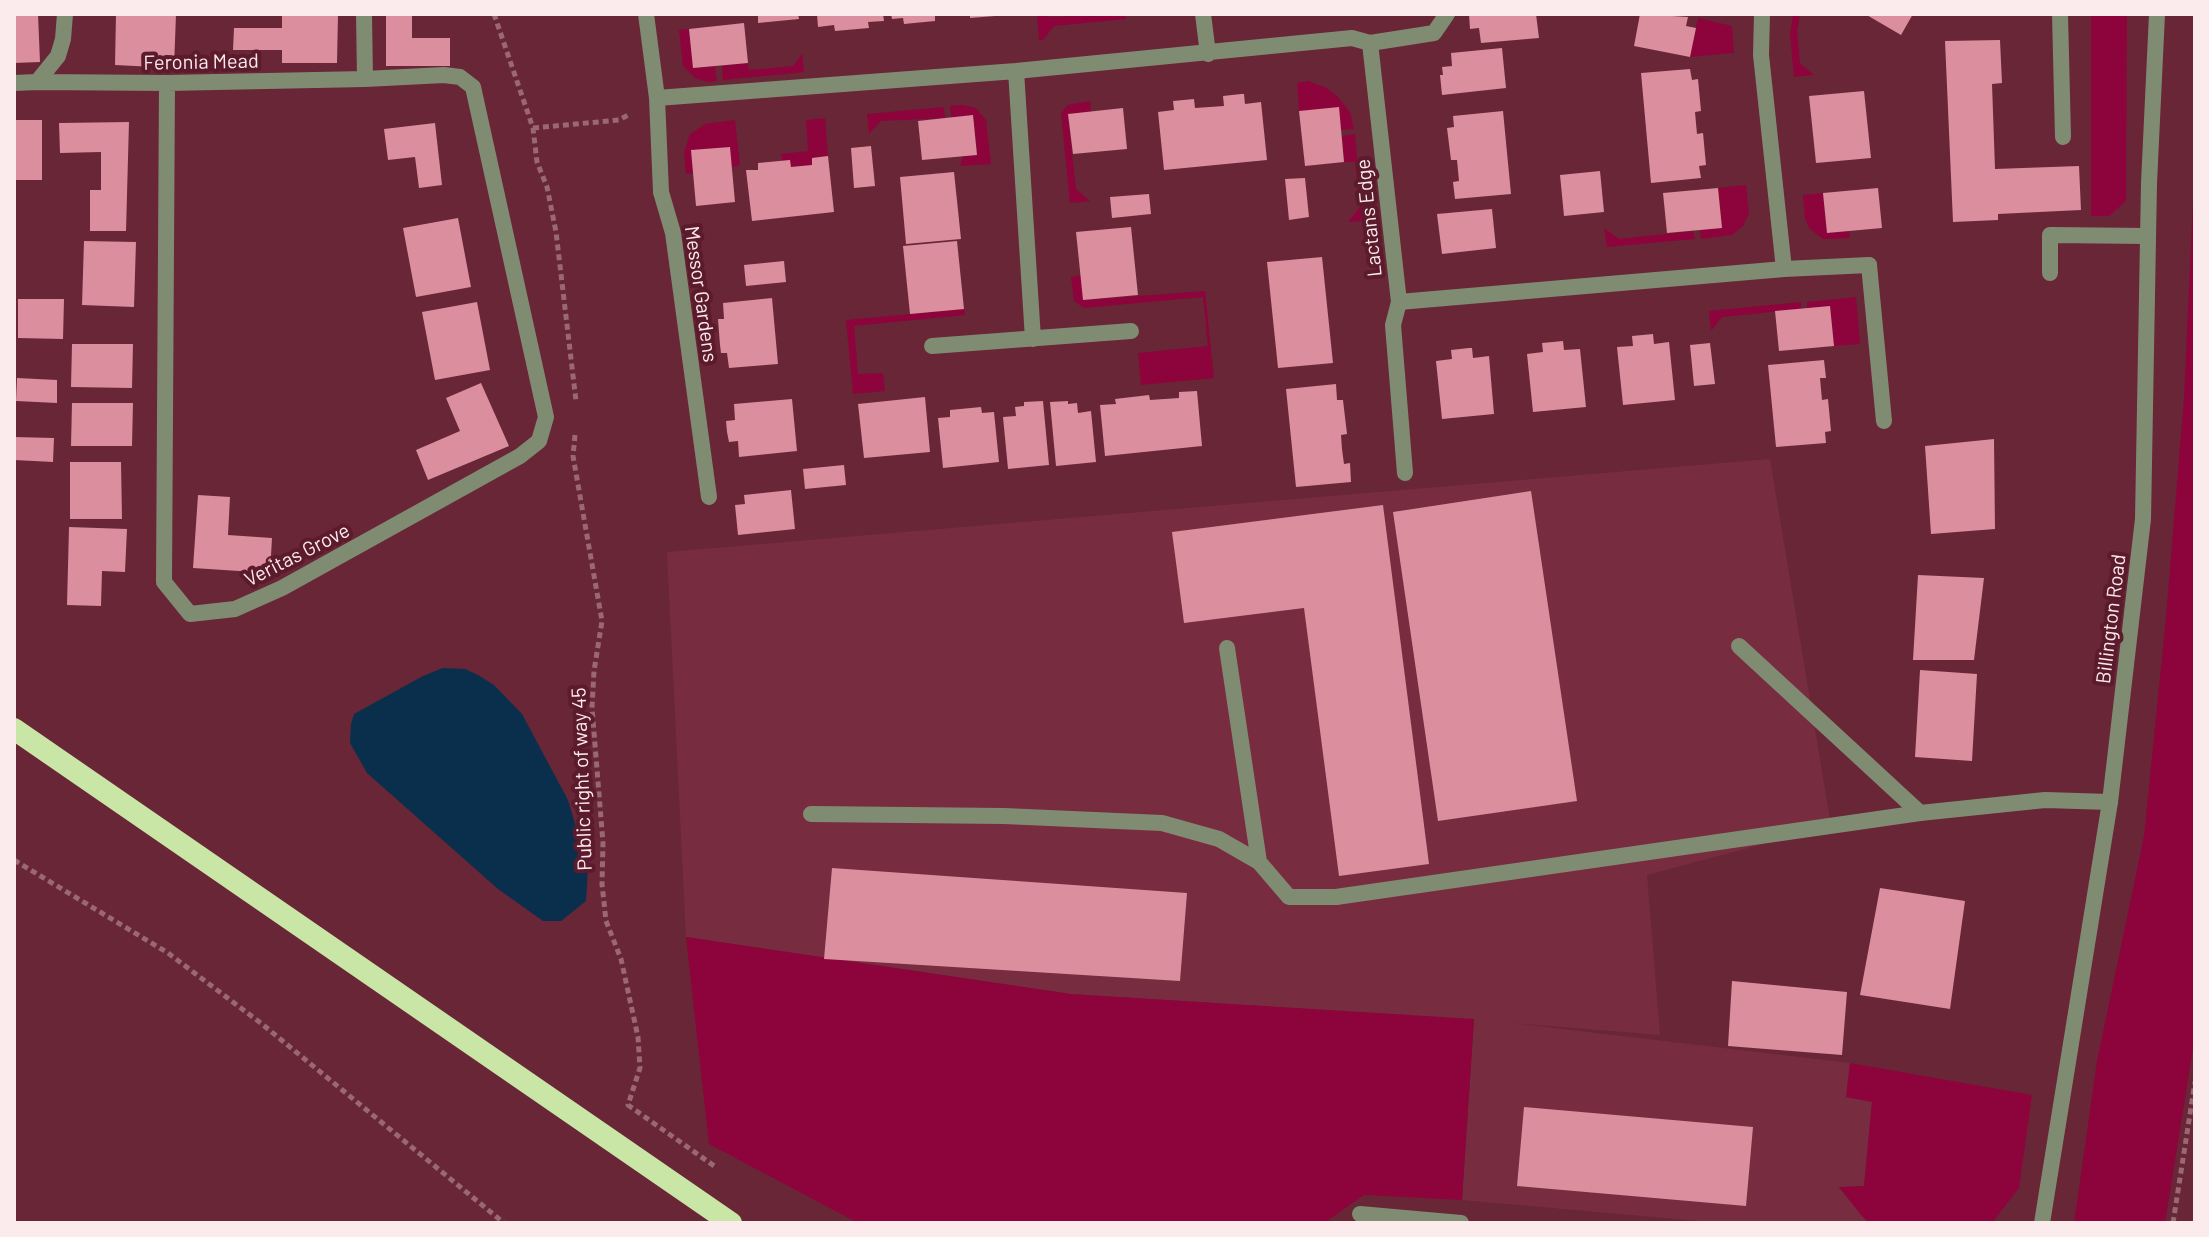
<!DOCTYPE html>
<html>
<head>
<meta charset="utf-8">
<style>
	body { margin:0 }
	#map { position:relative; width:2209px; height:1237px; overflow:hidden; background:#682637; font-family:Barlow,sans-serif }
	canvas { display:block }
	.frame { position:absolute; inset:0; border:16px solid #fcebed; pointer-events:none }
</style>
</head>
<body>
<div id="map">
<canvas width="2209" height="1237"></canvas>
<div class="frame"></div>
</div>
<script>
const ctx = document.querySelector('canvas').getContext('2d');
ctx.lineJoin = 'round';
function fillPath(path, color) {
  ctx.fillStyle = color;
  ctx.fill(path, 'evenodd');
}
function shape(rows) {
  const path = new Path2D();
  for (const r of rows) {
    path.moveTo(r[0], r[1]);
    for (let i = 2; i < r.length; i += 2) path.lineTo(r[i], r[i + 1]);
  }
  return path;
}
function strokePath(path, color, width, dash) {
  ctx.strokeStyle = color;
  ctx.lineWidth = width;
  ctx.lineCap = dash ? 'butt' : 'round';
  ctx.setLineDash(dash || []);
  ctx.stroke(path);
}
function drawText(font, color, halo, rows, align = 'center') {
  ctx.font = font + ' Barlow,sans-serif';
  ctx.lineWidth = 8;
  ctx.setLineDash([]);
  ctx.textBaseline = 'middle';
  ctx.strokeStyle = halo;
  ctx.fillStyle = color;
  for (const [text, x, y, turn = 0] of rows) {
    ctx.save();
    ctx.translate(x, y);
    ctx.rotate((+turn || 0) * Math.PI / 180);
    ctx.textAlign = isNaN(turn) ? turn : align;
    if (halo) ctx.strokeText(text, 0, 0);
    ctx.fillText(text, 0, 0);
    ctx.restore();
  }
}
fillPath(shape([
	[1770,459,1831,826,1647,875,1660,1035,1512,1023,1850,1063,1846,1097,1872,1101,1864,1186,1839,1188,1870,1223,1722,1223,1462,1200,1474,1020,1071,994,686,937,667,552]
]), '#772d3f');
fillPath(shape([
	[1037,14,1046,14,1050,17,1125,14,1126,19,1054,26,1043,40,1039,40],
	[1793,14,1800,14,1797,31,1800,63,1814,75,1794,77,1790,35],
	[2091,14,2127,14,2126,201,2109,216,2091,216],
	[1698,18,1732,26,1734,53,1690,57],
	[689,29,693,68,715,66,717,81,708,82,695,78,683,66,679,30],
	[802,54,804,72,723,80,722,66,748,63,749,70,793,66],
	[1308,81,1327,88,1338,97,1350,112,1354,129,1341,130,1299,111,1297,83],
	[1090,101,1091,112,1068,115,1076,189,1090,201,1070,203,1061,114,1067,105],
	[963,105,976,108,986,120,991,164,960,166,963,156,977,155,973,116,951,117,950,106],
	[944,107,945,118,881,121,869,134,867,114],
	[825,118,828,156,812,158,812,165,791,167,790,160,782,161,781,154,808,151,806,120],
	[735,120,740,165,732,167,691,150,693,173,686,174,684,152,690,134,705,124],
	[1355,134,1363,221,1348,222,1360,207,1355,162,1344,162,1342,136],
	[2195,156,2195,1036,2165,1223,2074,1223,2097,1061,2144,836,2166,617,2184,398],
	[1746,185,1749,214,1743,226,1732,235,1701,239,1700,230,1722,227,1718,188],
	[1823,193,1827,232,1849,231,1850,238,1823,239,1810,229,1805,219,1803,195],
	[1604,228,1619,239,1693,231,1695,239,1607,247],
	[1081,275,1084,300,1205,291,1214,378,1141,385,1138,353,1208,346,1203,297,1084,308,1074,301,1071,277],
	[1856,297,1860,344,1834,346,1830,306,1807,308,1807,302],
	[1801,302,1801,309,1722,317,1711,331,1709,311],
	[964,309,965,315,854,326,858,374,883,373,885,391,853,394,846,320],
	[686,937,1071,994,1474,1019,1462,1200,1364,1195,1324,1223,858,1223,709,1144],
	[1850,1063,2032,1095,2019,1188,1992,1223,1869,1223,1861,1215,1839,1187,1864,1186,1872,1102,1846,1097]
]), '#8c043b');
fillPath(shape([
	[443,668,465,669,478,675,494,685,522,714,568,800,588,868,586,901,561,921,543,921,498,889,367,773,350,743,351,724,354,714,423,676]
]), '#0a2f4c');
fillPath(shape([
	[14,14,38,14,40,62,14,63],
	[116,14,176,14,174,68,115,65],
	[282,14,338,14,337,63,282,63,282,50,233,50,234,28,282,28],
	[386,14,412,14,412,38,450,38,450,66,386,66],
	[758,14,798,14,799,19,758,23],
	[817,14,883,14,884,21,868,22,869,28,835,31,834,25,818,27],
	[891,14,935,14,935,21,904,24,903,18,892,19],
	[970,14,995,14,995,16,970,18],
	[1469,14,1536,14,1539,38,1481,43,1479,28,1470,29],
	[1640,14,1688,17,1686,26,1696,28,1690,57,1634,46],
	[1865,14,1913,14,1901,35],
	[744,23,748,63,693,68,689,29],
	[2000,40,2002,83,1992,84,1995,169,2079,166,2081,210,1998,214,1998,220,1953,222,1945,41],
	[1502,48,1506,88,1442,95,1440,75,1443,75,1442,67,1452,66,1451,53],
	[1690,69,1692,80,1698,79,1701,111,1695,112,1697,134,1703,133,1706,165,1699,166,1701,178,1651,183,1641,73],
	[1864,91,1871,158,1816,163,1809,96],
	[1241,94,1244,94,1245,104,1261,102,1267,160,1164,170,1158,112,1174,110,1173,101,1194,99,1195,108,1224,106,1223,96],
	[1339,107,1344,162,1305,166,1299,111],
	[1123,108,1127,149,1073,154,1068,114],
	[1503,111,1511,194,1455,199,1453,182,1459,181,1457,160,1451,160,1447,128,1454,127,1453,116],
	[973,115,977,155,922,160,918,121],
	[14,120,42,120,42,180,14,180],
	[129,122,126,231,90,231,90,190,101,190,101,152,60,153,59,123],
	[435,123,442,185,419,188,415,157,388,160,384,129],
	[871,146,875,186,854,188,851,148],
	[730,147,735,202,696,206,691,150],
	[828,156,834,212,752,221,746,170,758,170,758,163,790,160,791,167,812,165,812,158],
	[1600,171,1604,212,1564,216,1560,175],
	[954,172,961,239,906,244,900,177],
	[1305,178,1309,217,1289,220,1285,179],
	[1718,188,1722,228,1667,233,1663,193],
	[1878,188,1882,228,1827,233,1823,193],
	[1149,194,1151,214,1112,218,1110,197],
	[1492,209,1496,248,1442,254,1437,214],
	[458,218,471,287,416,297,403,228],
	[1131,227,1138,295,1083,300,1076,232],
	[84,241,136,242,134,307,82,305],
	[957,241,964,309,910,314,903,246],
	[1322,257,1333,363,1278,368,1267,262],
	[784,261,786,282,746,286,744,265],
	[772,298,778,364,729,368,727,353,721,353,720,345,718,319,724,319,723,303],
	[18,299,64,299,63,339,18,338],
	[477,302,490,370,435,380,422,312],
	[1830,306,1834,346,1779,351,1775,311],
	[1653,334,1654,344,1669,342,1675,400,1623,405,1617,347,1633,346,1632,336],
	[1563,341,1564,350,1580,349,1586,407,1533,412,1527,354,1543,352,1542,343],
	[1710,343,1715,384,1694,386,1690,345],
	[72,344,133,344,132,388,71,387],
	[1469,348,1472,348,1473,358,1489,356,1494,414,1442,419,1436,361,1452,359,1451,350],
	[1824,360,1826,378,1820,378,1822,400,1828,399,1831,431,1825,432,1826,443,1776,447,1768,365],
	[17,378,57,380,57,403,16,401],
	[481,383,509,446,428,480,416,450,460,431,446,398],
	[1336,384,1337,400,1343,400,1347,434,1341,435,1342,449,1344,464,1350,463,1351,482,1296,487,1286,389],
	[1197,391,1202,446,1105,456,1100,405,1116,404,1115,399,1149,395,1150,400,1179,398,1179,392],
	[925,397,930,452,864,458,858,404],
	[792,399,797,451,739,457,738,441,729,442,727,432,726,421,735,420,734,404],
	[1043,401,1049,465,1008,469,1003,417,1016,416,1015,407,1024,406,1024,402],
	[1068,401,1068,404,1077,403,1078,413,1091,411,1096,462,1056,466,1050,402],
	[72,403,133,403,132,446,71,446],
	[981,407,982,413,994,412,999,462,943,468,938,418,950,417,950,410],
	[14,437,54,438,53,462,14,460],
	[1994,439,1995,529,1931,534,1925,446],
	[70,462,121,462,122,519,70,519],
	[844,465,846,485,805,489,803,469],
	[791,490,795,529,738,535,735,505,745,504,744,495],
	[1531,491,1577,801,1438,821,1393,512],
	[198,495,230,497,228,535,272,538,270,573,193,568],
	[1383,505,1429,864,1339,876,1304,608,1184,623,1172,532],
	[69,527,127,529,125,572,102,571,101,606,67,605],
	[1918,575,1984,578,1974,660,1913,660],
	[1920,670,1977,674,1972,761,1915,757],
	[832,868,1187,893,1180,981,824,959],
	[1880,888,1965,901,1950,1009,1860,995],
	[1732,981,1847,992,1842,1055,1728,1046],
	[1524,1107,1753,1127,1746,1206,1517,1186]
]), '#db8e9d');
strokePath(shape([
	[494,14,533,128,537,162,547,187,556,232,576,401],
	[533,128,619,120,630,114],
	[575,435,573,456,602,621,594,671,592,708,603,843,602,884,606,921,621,959,638,1037,640,1068,628,1105,717,1168],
	[14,860,168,953,262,1024,504,1223],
	[2173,1223,2195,1082]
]), '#996874', 5, [6, 4]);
strokePath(shape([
	[2060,14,2063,137],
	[1370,43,1434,33,1447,14],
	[661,192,673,233,709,497],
	[1869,265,1884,421],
	[2050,273,2050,235,2148,236],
	[1399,302,1393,325,1405,473],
	[1739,646,1920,813],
	[1227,648,1259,862],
	[811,814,1004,816,1162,823,1219,839,1259,862,1289,897,1336,897],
	[1360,1214,1461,1223]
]), '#808c71', 16);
strokePath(shape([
	[364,14,365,79],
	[646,14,657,98,661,192],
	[1203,14,1208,54],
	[1762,14,1761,55,1784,269],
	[1016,71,1033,339],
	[37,82,167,83,365,79,444,75,460,77,473,87,546,417,539,441,520,456,282,588,235,609,190,614,164,582,167,83],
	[14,83,37,82,58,56,63,39,65,14],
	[657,98,1016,71,1352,38,1370,43,1399,302,1784,269,1869,265],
	[932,346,1131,331],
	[1336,897,1920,813,2045,800,2110,802]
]), '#808c71', 16);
strokePath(shape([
	[2042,1223,2110,802,2143,519,2149,183,2157,14]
]), '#808c71', 16);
strokePath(shape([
	[14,729,731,1223]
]), '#cae6a7', 22);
drawText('20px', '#fcebed', '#5b1b2d', [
	["Feronia Mead",201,62,-1],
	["Lactans Edge",1369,218,-96],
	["Messor Gardens",701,294,82],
	["Veritas Grove",297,555,-27],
	["Billington Road",2111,619,-83],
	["Public right of way 45",582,779,-92]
]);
</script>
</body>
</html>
